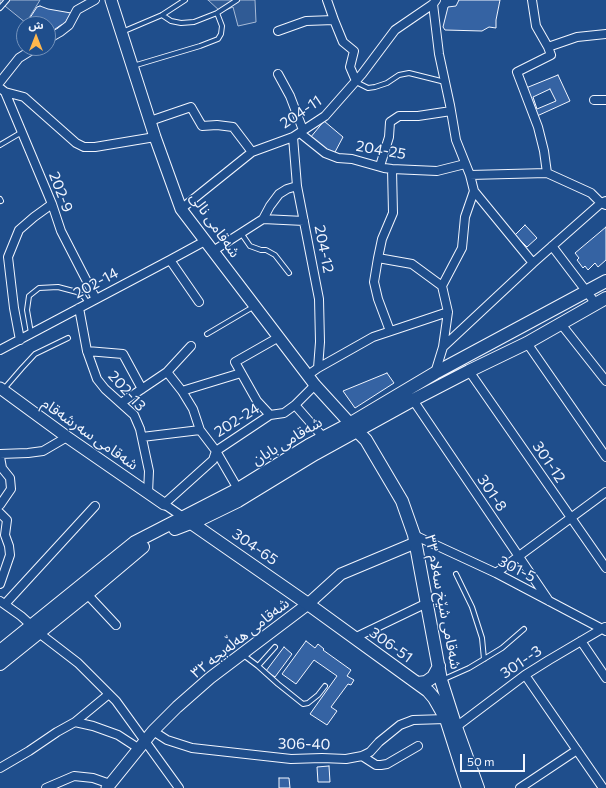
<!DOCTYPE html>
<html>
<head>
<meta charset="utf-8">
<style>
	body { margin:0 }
	#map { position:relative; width:606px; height:788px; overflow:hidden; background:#1f4e8c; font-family:Commissioner,"Noto Sans Arabic",sans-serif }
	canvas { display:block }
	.north { position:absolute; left:16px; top:16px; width:40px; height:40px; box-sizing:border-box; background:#1f4e8c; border:1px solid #7391ba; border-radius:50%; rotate:0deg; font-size:11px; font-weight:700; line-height:16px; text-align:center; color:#f2f6ff }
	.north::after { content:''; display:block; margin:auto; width:14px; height:18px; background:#ffb74d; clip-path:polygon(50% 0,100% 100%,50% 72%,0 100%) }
	.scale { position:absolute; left:460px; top:754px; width:65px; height:18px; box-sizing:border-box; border:2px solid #f2f6ff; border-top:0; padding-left:5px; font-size:12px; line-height:14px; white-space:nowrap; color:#f2f6ff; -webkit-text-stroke:3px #1f4e8c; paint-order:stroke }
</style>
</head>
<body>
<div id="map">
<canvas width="606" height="788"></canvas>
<div class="north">ش</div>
<div class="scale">50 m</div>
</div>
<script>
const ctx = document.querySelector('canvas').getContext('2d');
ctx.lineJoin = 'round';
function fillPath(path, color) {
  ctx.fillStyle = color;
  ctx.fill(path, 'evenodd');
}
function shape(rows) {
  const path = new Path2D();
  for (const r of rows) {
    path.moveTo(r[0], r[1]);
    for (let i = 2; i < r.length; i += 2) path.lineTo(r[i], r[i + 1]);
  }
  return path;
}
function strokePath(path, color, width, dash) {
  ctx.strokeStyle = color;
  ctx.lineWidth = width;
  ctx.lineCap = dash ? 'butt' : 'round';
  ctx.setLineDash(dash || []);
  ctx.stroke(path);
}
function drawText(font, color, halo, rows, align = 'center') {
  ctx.font = font + ' Commissioner,"Noto Sans Arabic",sans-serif';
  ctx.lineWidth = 3;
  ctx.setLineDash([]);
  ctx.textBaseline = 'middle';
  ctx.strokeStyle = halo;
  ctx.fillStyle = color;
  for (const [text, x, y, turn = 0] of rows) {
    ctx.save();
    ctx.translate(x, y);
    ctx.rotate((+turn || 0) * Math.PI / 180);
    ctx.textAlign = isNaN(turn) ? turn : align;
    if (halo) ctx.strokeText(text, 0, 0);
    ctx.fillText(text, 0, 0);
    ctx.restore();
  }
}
const built = shape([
	[0,0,40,0,26,23,0,2,0,0],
	[208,0,255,0,256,22,238,26,233,7,221,12,208,0]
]);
fillPath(built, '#305b95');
strokePath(built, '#a8bbd7', 1);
const building = shape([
	[459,0,500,0,496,20,496,28,489,27,482,31,445,30,443,27,448,7,456,6,459,0],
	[40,6,48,9,71,13,64,25,61,25,48,34,48,24,26,24,37,7,40,6],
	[24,27,24,44,17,39,24,27],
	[558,75,570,101,537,116,526,88,558,75],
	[550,89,556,101,537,109,533,97,550,89],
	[324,121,343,137,334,154,323,148,310,138,324,121],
	[525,225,537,238,527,247,515,235,525,225],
	[606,227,606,260,598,267,595,263,588,270,585,266,583,268,577,260,579,258,575,253,606,227],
	[387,373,394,383,355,408,343,391,387,373],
	[306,641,315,648,318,644,324,649,323,650,351,670,347,676,354,680,351,685,348,684,331,707,337,711,327,725,310,714,337,676,314,660,296,684,282,674,306,641],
	[284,647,292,654,275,677,266,671,284,647],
	[329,766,330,782,318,782,317,767,329,766],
	[279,778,289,778,290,788,279,788,279,778]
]);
fillPath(building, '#3563a3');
strokePath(building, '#f2f6ff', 1);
const lane = shape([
	[0,8,7,0],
	[162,15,171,21,181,23,194,22,217,13,237,0],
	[122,32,162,15,185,0],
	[133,66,200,46,218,39,221,34,222,26,217,13],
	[356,82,368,88,375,87,387,83,399,75,409,73,445,82],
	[0,145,22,132],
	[0,199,1,201],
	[241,233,250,246,261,250,266,250,275,255,289,273],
	[31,333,27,310,29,296,39,288,58,287,77,292,84,297,88,303],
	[207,334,253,307],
	[3,390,22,368,35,354,68,338],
	[456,574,472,607,482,638,484,659],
	[242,654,258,666,278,684,303,704,308,703,318,695,325,686],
	[258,666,275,647],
	[442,680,469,668,484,659,502,648,524,629]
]);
const street = shape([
	[327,0,334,20],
	[532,0,536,26,548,47,551,55,517,72,538,127,544,151,547,173],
	[433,4,439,54,450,105,456,140,470,175,474,191,533,263],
	[278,31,306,21,334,20,343,42,354,51,350,67,356,81],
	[48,39,60,32,69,25,77,10,95,0],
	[548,47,577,37,606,34],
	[278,74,290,96,303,130],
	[0,82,19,58,35,48],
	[0,88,5,92,24,97,76,143,84,147,95,147,155,137],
	[5,92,52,204,61,231,96,299],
	[594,100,606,100],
	[150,121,191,107,202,126,217,125,233,127,252,152],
	[300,133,325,153,338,158,352,159,384,168,392,169,437,171,465,164],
	[293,137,297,186,319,299,320,342,318,368],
	[380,166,389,137,390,122,399,116,418,116,451,111],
	[470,175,547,173,591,193,601,203,606,205],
	[181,209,252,152,293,137,325,116,362,74,395,30,433,4,436,0],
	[263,219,304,221],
	[552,246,596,304],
	[213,251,263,219,270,206,279,194,287,189,297,186],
	[378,258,412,264,442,286],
	[170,260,199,302],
	[79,308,87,351,97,379,105,389,134,415,140,429,149,471,148,493],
	[561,324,606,381],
	[390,331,378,299,374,282,378,258,382,239,393,213,392,169],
	[20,340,14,308,8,257,19,230,34,217,52,204],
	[527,343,606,457],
	[443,347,448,312,442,286,462,248,465,217,474,191],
	[0,350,170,260,205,241],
	[87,351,123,354,142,389],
	[469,371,606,568],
	[167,372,182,391,193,409,200,430,216,451,238,489],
	[435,373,443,347,533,263,601,203,606,201],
	[308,375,318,368,373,337,448,312],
	[182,391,241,373],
	[413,400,549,601],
	[121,403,167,372,191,346],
	[295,405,323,437],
	[270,415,257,401,235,362,279,337],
	[142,437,200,430],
	[0,454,28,453,43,451,67,437],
	[0,457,2,468,10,478,11,489,0,505],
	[0,513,7,520,5,535,9,546,10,555,0,584],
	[183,517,164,504,213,460,216,451,270,415,284,413,295,405,315,385],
	[414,535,496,573,606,631],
	[496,573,606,492],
	[87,594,116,625],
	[0,601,21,616,32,626],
	[5,604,95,506],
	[39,633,78,663,116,701,179,788],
	[354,638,427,603],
	[581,641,606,678],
	[525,675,603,788],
	[75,722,109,694],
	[456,727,525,675,549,660,605,627],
	[153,731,167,740,192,748,291,759,322,758,346,759,362,756,370,752,379,742,400,725,413,720,446,719],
	[362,756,376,765,381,765,387,764,418,746],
	[0,768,29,751,57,732,75,722,93,726,118,735,138,748],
	[46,788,74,776,93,778,110,784],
	[520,788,577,750]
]);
const secondary = shape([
	[111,0,155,137,181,209,315,385,356,430],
	[0,388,67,437,164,504],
	[107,788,153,731,177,707,210,678,308,604,341,574,415,543]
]);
const primary = shape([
	[358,432,366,440,402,501,414,535,441,680,456,727,478,788],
	[187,520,308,604,428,691,434,698,446,719,468,788],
	[175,529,201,519,238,501,315,454,413,400,469,371,527,343,606,298],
	[0,651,135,542,238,489,309,445,351,423,435,373,606,281],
	[0,664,87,594,143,547],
	[418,683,426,682,433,677,439,666]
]);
strokePath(lane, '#f2f6ff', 6);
strokePath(street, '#f2f6ff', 10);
strokePath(secondary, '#f2f6ff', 13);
strokePath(primary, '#f2f6ff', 14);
strokePath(lane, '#1f4e8c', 4);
strokePath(street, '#1f4e8c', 8);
strokePath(secondary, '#1f4e8c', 11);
strokePath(primary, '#1f4e8c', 12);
drawText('15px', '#f2f6ff', '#1f4e8c', [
	["204-11",301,112,-34],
	["204-25",381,150,10],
	["202-9",61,192,69],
	["شەقامی نالی",215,225,55],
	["204-12",324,249,79],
	["202-14",96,283,-28],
	["202-13",127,391,48],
	["202-24",237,420,-32],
	["شەقامی سەرشەقام",90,434,35],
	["شەقامی بابان",287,441,-31],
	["301-12",549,462,56],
	["301-8",492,493,56],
	["304-65",255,547,35],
	["301-5",517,569,27],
	["شەقامی شێخ سەلام ٣٣",443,602,79],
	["شەقامی هەڵەبجە ٣٢",240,638,-38],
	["306-51",391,645,36],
	["301--3",521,662,-34],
	["306-40",304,744,1]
]);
</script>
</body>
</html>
